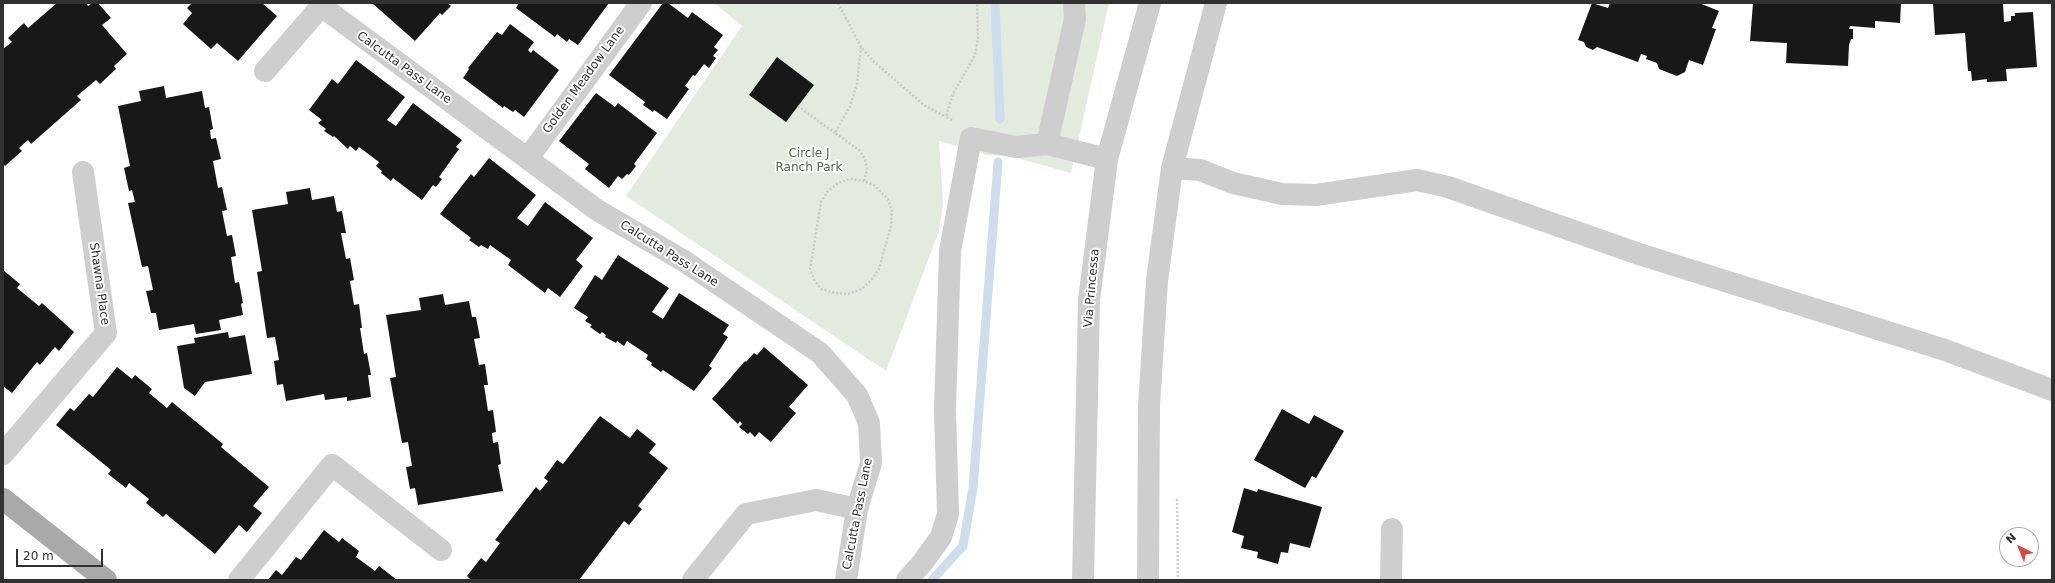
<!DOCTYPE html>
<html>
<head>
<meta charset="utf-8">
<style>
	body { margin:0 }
	#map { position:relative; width:2055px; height:583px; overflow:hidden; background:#fff; font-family:"DejaVu Sans",sans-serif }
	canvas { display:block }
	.frame { position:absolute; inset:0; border:4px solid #313131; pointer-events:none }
	.north { position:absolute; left:1999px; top:527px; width:40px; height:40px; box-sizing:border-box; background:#fff; border:1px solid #adadad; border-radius:50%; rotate:317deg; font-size:11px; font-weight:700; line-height:16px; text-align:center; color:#313131 }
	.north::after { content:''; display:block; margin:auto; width:14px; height:18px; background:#dd463f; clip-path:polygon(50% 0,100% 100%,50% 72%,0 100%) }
	.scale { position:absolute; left:16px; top:549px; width:87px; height:18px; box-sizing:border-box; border:2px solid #313131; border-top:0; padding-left:5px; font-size:12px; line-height:14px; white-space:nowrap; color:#313131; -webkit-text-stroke:3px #fff; paint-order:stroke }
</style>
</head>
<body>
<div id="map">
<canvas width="2055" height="583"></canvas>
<div class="frame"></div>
<div class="north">N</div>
<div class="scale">20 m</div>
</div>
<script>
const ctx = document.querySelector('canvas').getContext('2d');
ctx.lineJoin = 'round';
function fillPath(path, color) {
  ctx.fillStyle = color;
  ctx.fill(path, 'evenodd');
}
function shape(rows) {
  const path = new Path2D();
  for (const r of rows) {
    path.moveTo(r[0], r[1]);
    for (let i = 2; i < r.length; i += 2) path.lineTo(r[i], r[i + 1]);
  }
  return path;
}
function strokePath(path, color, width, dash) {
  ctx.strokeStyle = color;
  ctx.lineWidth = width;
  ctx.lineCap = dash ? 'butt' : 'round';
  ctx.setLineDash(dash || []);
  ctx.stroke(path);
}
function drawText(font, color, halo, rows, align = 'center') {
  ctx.font = font + ' "DejaVu Sans",sans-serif';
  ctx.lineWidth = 4;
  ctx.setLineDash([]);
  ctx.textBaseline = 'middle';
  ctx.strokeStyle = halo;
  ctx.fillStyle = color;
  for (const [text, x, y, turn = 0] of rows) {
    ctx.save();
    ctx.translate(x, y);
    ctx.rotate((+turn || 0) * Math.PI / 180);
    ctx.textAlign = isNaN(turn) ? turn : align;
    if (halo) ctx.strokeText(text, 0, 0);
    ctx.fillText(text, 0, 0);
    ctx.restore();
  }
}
fillPath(shape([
	[714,3,1109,3,1071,173,1010,156,987,155,939,141,943,203,939,231,886,371,626,196,742,26]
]), '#e3eade');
strokePath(shape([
	[995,3,1000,119],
	[932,580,963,546,973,488,998,162]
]), '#ceddec', 9);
fillPath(shape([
	[57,3,86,3,88,6,92,3,98,3,111,18,102,25,127,54,114,66,116,69,100,84,96,80,77,96,81,100,31,144,28,140,19,148,22,151,5,166,3,164,3,49,12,42,8,38,24,23,28,28],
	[192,3,262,3,277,16,238,61,217,43,211,49,183,24,192,13,187,8],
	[372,3,447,3,451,6,442,15,440,13,415,41],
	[519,3,609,3,578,45,569,39,567,42,557,34,555,37,516,8],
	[663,3,668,3,688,18,692,12,723,35,714,47,718,50,713,56,716,58,709,68,704,64,695,76,693,75,685,86,689,89,667,119,654,110,653,112,643,105,645,102,609,75],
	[1592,3,1608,8,1610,3,1699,3,1719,11,1712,28,1716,29,1703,65,1689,60,1685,72,1677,76,1659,69,1657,63,1646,59,1647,56,1641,54,1638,62,1597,47,1593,50,1586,47,1584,42,1578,40],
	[1753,3,1901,3,1900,23,1875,21,1875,28,1850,26,1849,29,1853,29,1853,39,1851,39,1849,45,1848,66,1786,63,1787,43,1750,41],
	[1933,3,2003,3,2004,22,2011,21,2011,16,2015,16,2015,13,2033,12,2037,67,2006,69,2007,81,1987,82,1987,79,1972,81,1971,71,1968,71,1965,33,1935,35],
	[510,24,534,42,528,50,531,53,533,50,559,70,524,117,515,110,513,112,504,106,503,108,463,78,469,69,468,68,497,32,502,35],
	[777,57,814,85,786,122,749,95],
	[356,60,405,97,387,120,396,126,413,103,462,140,456,147,459,149,439,177,442,179,436,187,433,185,422,200,393,178,391,181,381,173,382,171,376,166,379,162,359,147,356,151,350,146,348,149,334,136,333,137,324,131,326,129,318,123,322,120,309,110,332,79,338,84],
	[164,86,166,98,202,91,205,108,209,107,213,129,210,130,211,139,216,138,221,159,213,161,218,188,222,187,227,210,222,211,227,236,232,235,236,256,231,257,235,283,239,282,243,303,241,304,243,315,219,320,221,330,196,334,194,324,159,330,156,313,151,313,146,291,153,290,148,266,142,267,128,203,135,202,132,190,129,191,124,168,130,166,118,106,141,101,139,91],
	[596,93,615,107,618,103,657,133,634,164,636,166,629,175,627,174,622,179,618,176,609,188,585,169,589,164,559,141],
	[489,158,536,195,517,218,528,226,545,202,593,238,576,260,583,266,560,297,548,288,545,293,508,265,511,260,490,245,488,249,481,245,479,247,469,240,471,238,440,214,471,174,474,177],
	[310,188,312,200,334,196,337,212,342,211,346,233,341,233,346,259,350,258,354,280,350,281,354,305,359,304,362,328,360,328,364,354,367,353,371,375,368,375,371,397,347,401,347,397,325,400,324,394,286,401,283,384,277,385,274,361,279,360,275,337,267,338,257,272,262,271,252,210,288,204,286,192],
	[618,255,669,288,652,312,663,319,679,293,729,325,723,334,728,337,709,366,712,368,694,391,663,370,661,372,651,365,652,363,646,359,648,355,627,341,624,346,617,341,616,343,605,337,606,335,602,332,600,334,590,327,592,325,585,321,588,317,574,308,595,275,602,280],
	[3,270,20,284,17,288,39,306,42,303,74,332,59,351,55,347,40,365,37,362,12,393,3,386],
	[443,294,445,305,469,301,472,317,476,317,480,338,474,339,479,365,485,364,488,385,484,385,488,411,493,410,496,432,492,433,493,443,498,442,501,464,498,465,503,491,418,505,415,488,410,489,406,467,412,466,408,442,402,443,390,378,396,377,386,315,421,310,419,298],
	[228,332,229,338,245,335,252,374,205,382,195,396,184,388,177,346,195,343,194,338],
	[764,347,808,385,789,407,796,413,771,442,759,432,755,437,750,432,748,434,739,427,742,424,740,421,738,424,712,399,745,361,746,362,754,353,757,355],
	[117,367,132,379,135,375,152,389,149,393,167,408,172,402,223,444,221,447,269,487,253,506,262,513,247,532,239,525,215,554,166,514,163,517,146,503,149,499,129,483,126,488,108,474,111,470,56,425,70,408,74,411,89,394,93,397],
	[1282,409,1309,424,1314,415,1344,431,1316,478,1312,476,1305,488,1254,460],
	[600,416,630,438,637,429,656,444,649,453,668,468,638,506,642,509,629,525,624,521,579,580,471,580,467,576,481,558,486,562,500,543,495,540,536,487,540,491,548,481,544,478,557,460,563,464],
	[1244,488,1257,492,1258,489,1322,507,1310,548,1290,543,1288,553,1281,552,1278,564,1257,558,1258,552,1241,548,1244,536,1232,532],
	[324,530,339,542,342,538,359,551,356,557,375,571,379,566,397,580,268,580,276,570,282,575,296,557,301,560]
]), '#181818');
strokePath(shape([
	[838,3,861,47,873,61,924,105,946,117],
	[861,47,857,84,850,106,835,133,859,150,865,159,867,169,864,181,874,185,888,199,892,211,891,226,879,269,873,278,862,289,848,294,835,293,821,289,815,281,810,270,821,202,827,192,838,183,850,179,864,181],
	[798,106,835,133],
	[952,120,946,117,953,94,975,55,978,38,977,3],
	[1177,499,1178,580]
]), '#cbcbcb', 2.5, [2, 2]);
strokePath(shape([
	[1074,3,1075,19,1047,144,1107,159],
	[321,6,597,210,684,261,820,353,857,395,869,423,871,463,857,509,846,580],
	[265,71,324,3],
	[528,158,641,3],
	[1172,168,1200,170,1233,183,1282,194,1316,195,1417,180,1448,187,1639,254,1945,350,2052,390],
	[3,454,106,333,83,172],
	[239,580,332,465,441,550],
	[693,580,746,514,816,500,857,509],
	[907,580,923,562,941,537,948,514,945,409,950,251,971,138,1016,147,1047,144],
	[1083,580,1089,300,1107,159,1150,3],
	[1148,580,1149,406,1157,281,1172,168,1216,3],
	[1391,580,1392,529]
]), '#cecece', 22);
strokePath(shape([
	[3,499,106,580]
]), '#a9a9a9', 22);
drawText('12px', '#313131', '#fff', [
	["Calcutta Pass Lane",404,68,36],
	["Golden Meadow Lane",584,80,-54],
	["Calcutta Pass Lane",669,254,32],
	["Shawna Place",99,284,82],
	["Via Princessa",1092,288,-85],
	["Calcutta Pass Lane",858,514,-79]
]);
drawText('12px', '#4f6c40', '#fff', [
	["Circle J",809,154],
	["Ranch Park",809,168]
]);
</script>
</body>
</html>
